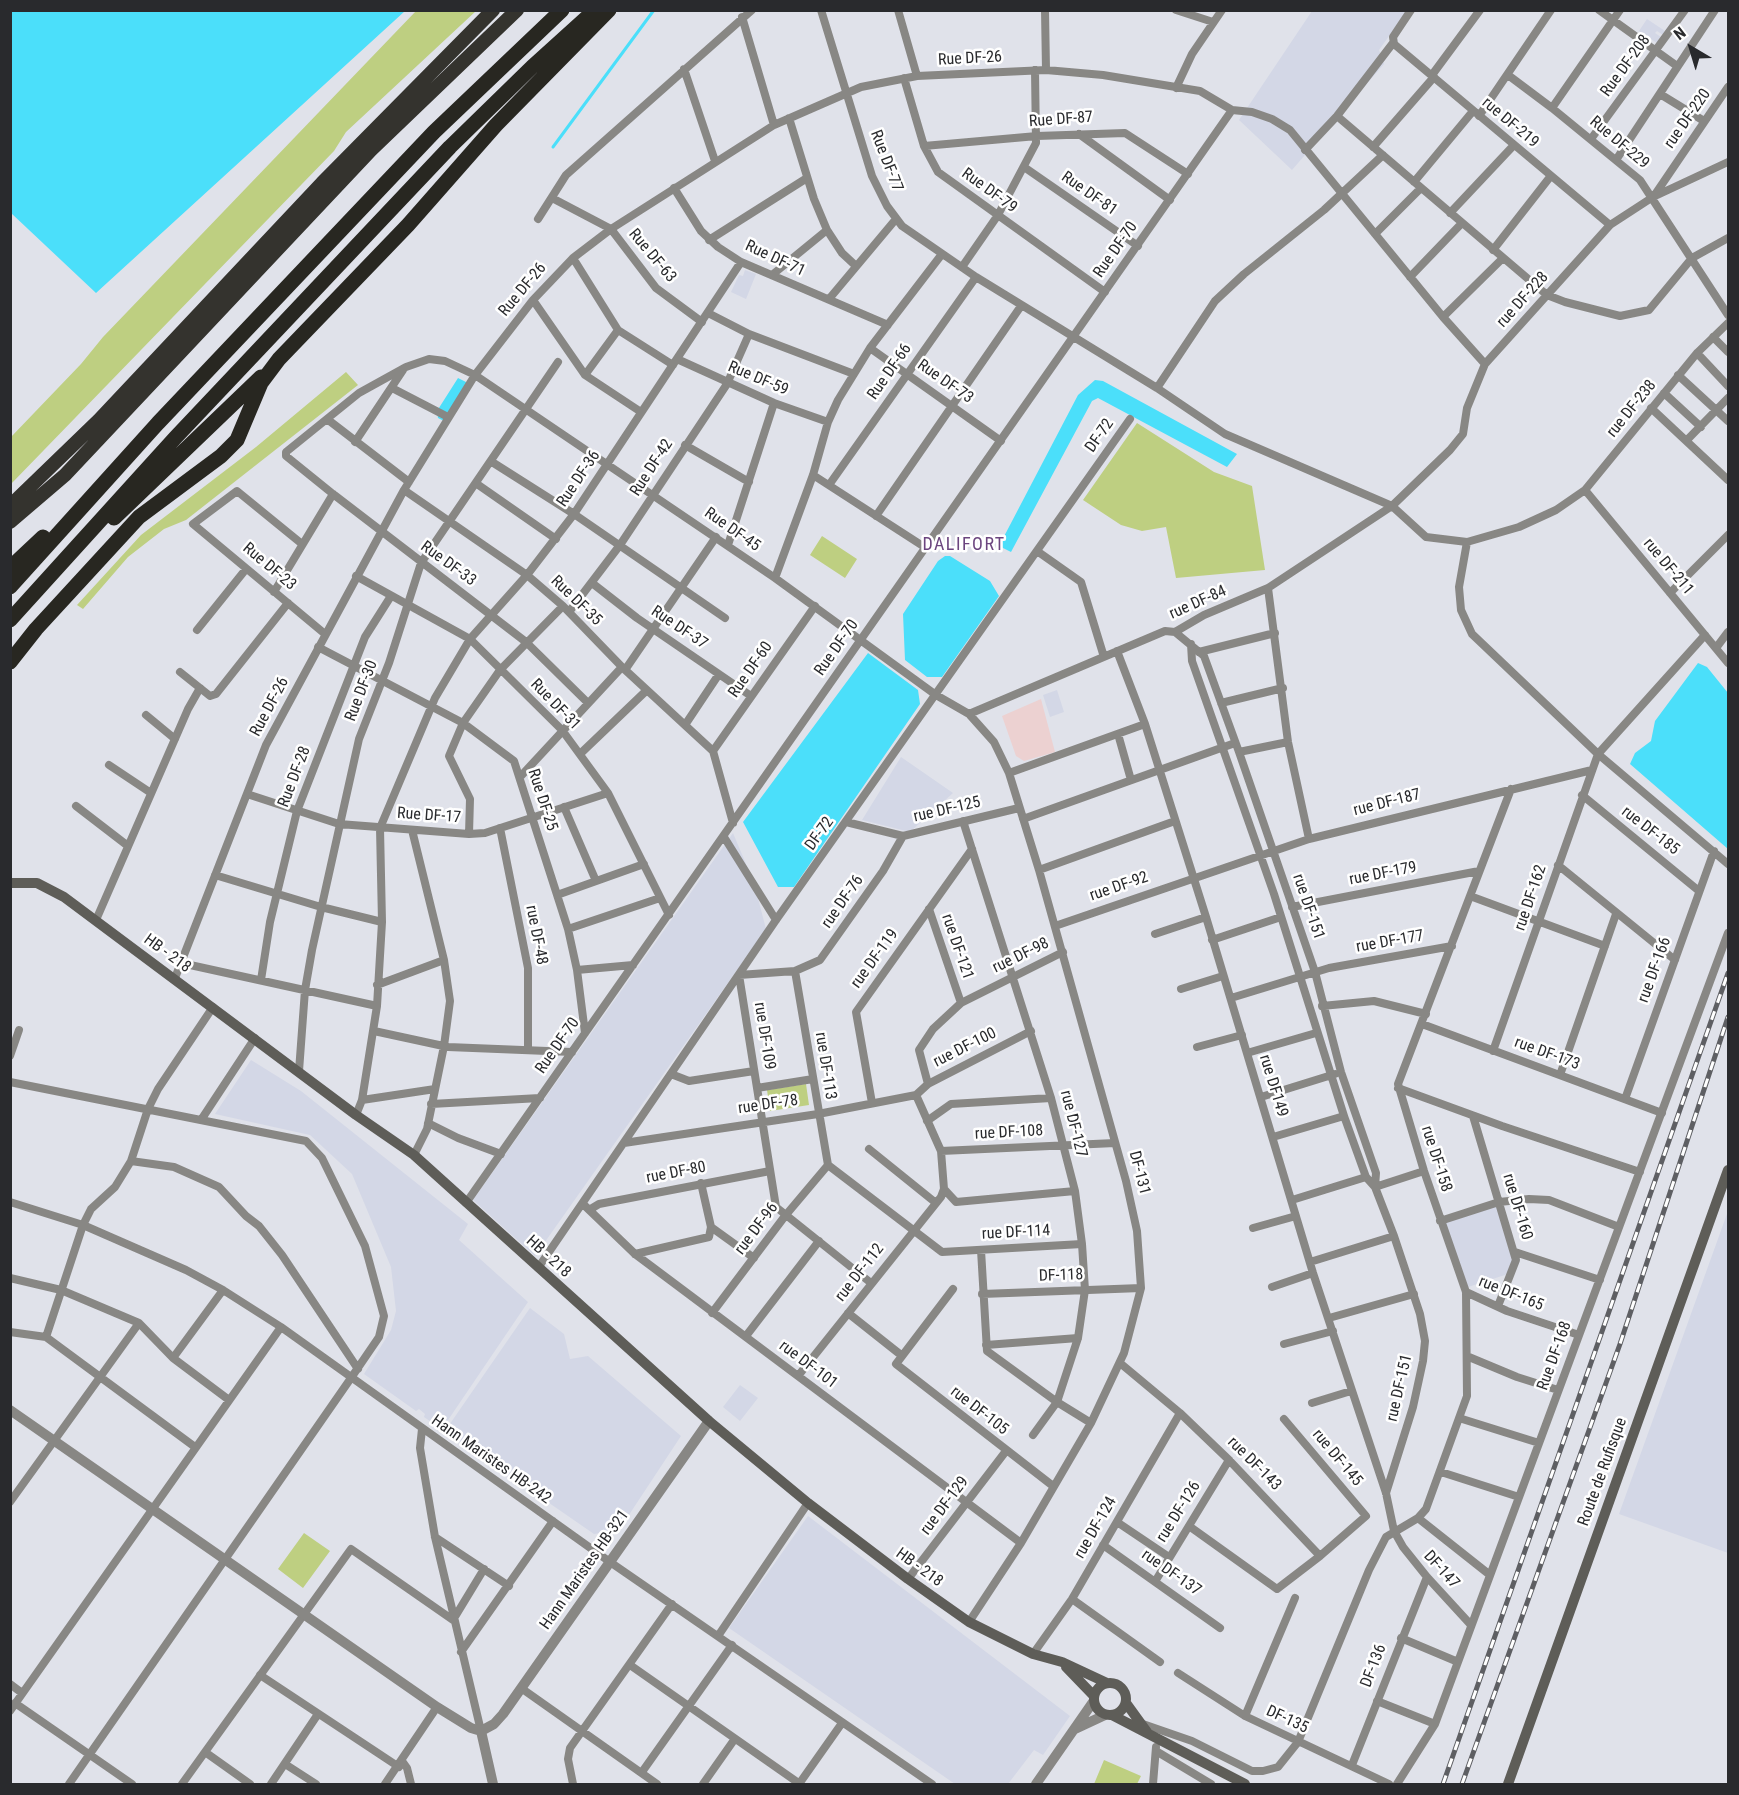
<!DOCTYPE html>
<html>
<head>
<meta charset="utf-8">
<style>
	body { margin:0 }
	#map { position:relative; width:1739px; height:1795px; overflow:hidden; background:#e0e2ea; font-family:"Roboto Condensed",sans-serif }
	canvas { display:block }
	.frame { position:absolute; inset:0; border:12px solid #292a2d; pointer-events:none }
	.north { position:absolute; left:1661px; top:18px; width:60px; height:60px; -webkit-text-stroke:4px #fff; paint-order:stroke; rotate:322deg; font-size:16px; font-weight:700; line-height:24px; text-align:center; color:#292a2d }
	.north::after { content:''; display:block; margin:auto; width:21px; height:27px; background:#292a2d; clip-path:polygon(50% 0,100% 100%,50% 72%,0 100%) }
</style>
</head>
<body>
<div id="map">
<canvas width="1739" height="1795"></canvas>
<div class="frame"></div>
<div class="north">N</div>
</div>
<script>
const ctx = document.querySelector('canvas').getContext('2d');
ctx.lineJoin = 'round';
function fillPath(path, color) {
  ctx.fillStyle = color;
  ctx.fill(path, 'evenodd');
}
function shape(rows) {
  const path = new Path2D();
  for (const r of rows) {
    if (r.length === 3) {
      path.moveTo(r[0] + r[2], r[1]);
      path.arc(r[0], r[1], r[2], 0, 2 * Math.PI);
      continue;
    }
    path.moveTo(r[0], r[1]);
    for (let i = 2; i < r.length; i += 2) path.lineTo(r[i], r[i + 1]);
  }
  return path;
}
function strokePath(path, color, width, dash) {
  ctx.strokeStyle = color;
  ctx.lineWidth = width;
  ctx.lineCap = dash ? 'butt' : 'round';
  ctx.setLineDash(dash || []);
  ctx.stroke(path);
}
function drawText(font, color, halo, rows, align = 'center') {
  ctx.font = font + ' "Roboto Condensed",sans-serif';
  ctx.lineWidth = 5;
  ctx.setLineDash([]);
  ctx.textBaseline = 'middle';
  ctx.strokeStyle = halo;
  ctx.fillStyle = color;
  for (const [text, x, y, turn = 0] of rows) {
    ctx.save();
    ctx.translate(x, y);
    ctx.rotate((+turn || 0) * Math.PI / 180);
    ctx.textAlign = isNaN(turn) ? turn : align;
    if (halo) ctx.strokeText(text, 0, 0);
    ctx.fillText(text, 0, 0);
    ctx.restore();
  }
}
fillPath(shape([
	[1312,11,1407,11,1379,50,1384,64,1292,170,1239,120],
	[1647,19,1665,31,1663,35,1657,31,1655,33,1661,37,1657,43,1639,31],
	[745,270,756,274,746,299,731,292,739,275,743,276],
	[1057,690,1064,712,1050,717,1043,695],
	[901,757,953,793,910,832,862,820],
	[733,833,754,883,766,929,535,1256,473,1200],
	[251,1060,301,1091,468,1224,459,1240,528,1302,444,1426,440,1428,424,1417,425,1414,419,1409,416,1411,364,1374,391,1330,396,1311,391,1267,352,1174,310,1135,215,1114],
	[1497,1204,1515,1264,1511,1273,1468,1287,1445,1222],
	[1728,1211,1728,1553,1619,1514],
	[530,1308,564,1334,570,1359,588,1356,681,1436,619,1530,594,1534,445,1431],
	[740,1385,758,1398,740,1421,723,1407],
	[808,1516,1070,1716,1043,1755,1034,1750,1008,1784,955,1784,729,1628]
]), '#d3d7e6');
fillPath(shape([
	[1041,699,1055,752,1024,761,1016,756,1002,716]
]), '#ecd1d1');
fillPath(shape([
	[416,11,476,11,346,132,334,151,11,484,11,437,81,364,103,337],
	[346,372,358,385,186,520,164,529,128,557,83,609,77,605,141,535,256,447],
	[1137,423,1214,472,1252,486,1265,570,1176,578,1166,527,1142,531,1121,525,1083,500],
	[822,536,857,559,845,578,810,555],
	[806,1084,809,1105,770,1111,767,1090],
	[304,1533,330,1551,303,1588,278,1569],
	[1104,1760,1141,1776,1137,1784,1094,1784]
]), '#becf81');
fillPath(shape([
	[10,11,11,10,405,11,96,293,11,213],
	[458,378,468,383,444,421,438,418,437,411],
	[1095,380,1103,381,1237,454,1227,467,1098,398,1092,401,1011,552,999,546,1078,395],
	[945,556,950,556,990,581,999,596,942,677,927,677,905,660,903,614,938,561],
	[868,653,918,690,920,704,794,887,778,887,743,822],
	[1698,663,1707,667,1728,693,1728,849,1630,764,1635,753,1651,741,1655,721]
]), '#4bdffa');
strokePath(shape([
	[553,147,654,10]
]), '#4bdffa', 3);
strokePath(shape([
	[821,10,872,176,887,206,902,226,976,277,1157,388,1225,434,1392,506,1426,537,1467,542,1519,527,1556,510,1585,490,1697,353,1728,323],
	[898,10,917,76],
	[1045,10,1046,70],
	[1176,10,1213,22],
	[1411,10,1393,37,1394,44,1610,225],
	[1599,10,1677,66],
	[742,17,774,125],
	[684,69,715,161],
	[1432,75,1480,10],
	[1508,75,1552,108,1640,180,1728,315],
	[904,78,924,146,938,172,1105,292],
	[1176,88,1192,54,1222,10],
	[1660,94,1704,121],
	[1552,108,1620,10],
	[1337,116,1547,295,1565,302,1620,316,1649,310,1692,258,1728,238],
	[1479,116,1551,10],
	[789,118,814,199,827,230,842,253,856,266],
	[1079,134,1170,200],
	[1591,139,1685,10],
	[924,146,1037,136,1125,133,1188,174],
	[1373,147,1434,77],
	[1305,150,1337,116,1393,43],
	[1616,160,1715,10],
	[1024,167,1138,246],
	[1414,182,1473,111],
	[674,188,701,231,718,247,741,262,888,325],
	[1654,196,1728,87],
	[552,198,611,229,656,288,702,322],
	[1450,213,1514,145],
	[538,219,566,175,752,10],
	[1375,234,1421,188],
	[709,240,807,178],
	[1493,250,1550,177],
	[573,258,618,330,673,365],
	[962,267,998,215,1036,143,1035,70],
	[772,275,827,230],
	[1410,277,1462,223],
	[829,299,896,219],
	[533,300,585,375,641,412],
	[708,313,749,334,854,374],
	[1443,317,1503,258],
	[1713,337,1728,352],
	[870,348,1001,441],
	[1697,353,1728,386],
	[677,359,774,403,828,422],
	[585,375,618,330],
	[1678,375,1728,421],
	[392,388,448,417],
	[1157,388,1215,301,1244,274,1324,210,1383,155],
	[1664,393,1701,427],
	[1651,408,1728,480],
	[327,419,409,482],
	[1687,440,1728,398],
	[355,442,403,370],
	[685,445,749,482],
	[492,462,574,514,725,618],
	[813,475,926,548],
	[477,484,556,539],
	[829,485,976,277],
	[404,490,527,575,563,606,622,667,713,751],
	[1585,490,1728,663],
	[876,516,1021,306],
	[1467,542,1459,587,1461,610,1472,634,1598,754,1728,864],
	[302,544,237,491,193,524,325,634],
	[728,545,774,403],
	[1037,551,1081,582,1104,657],
	[356,576,470,639,562,730,608,793,669,915],
	[775,578,813,475,828,422,838,400,870,348,942,254],
	[592,583,637,618,751,696],
	[1268,588,1288,742,1309,839],
	[274,592,333,494],
	[1670,593,1728,535],
	[569,612,620,545,727,384,749,334],
	[197,630,246,569],
	[1175,632,1204,656,1239,752,1315,972,1341,1072,1376,1173,1375,1187],
	[1191,644,1192,661,1274,894,1344,1116,1366,1177,1375,1187,1394,1236,1420,1314,1425,1341,1423,1361,1413,1407,1386,1493],
	[318,647,463,723,514,761,568,929,577,970,585,1033],
	[1716,648,1728,632],
	[1117,651,1145,724,1206,917,1313,1273,1386,1493,1394,1531,1403,1547,1427,1577,1471,1625],
	[1199,652,1275,633],
	[625,670,716,537],
	[180,672,210,696,216,694,288,603],
	[588,703,526,642,333,494,286,456,286,452,359,393,406,367,429,359,445,361,475,375,775,578,936,695,969,714,994,742,1009,773,1039,870,1126,1181,1137,1231,1141,1288,1124,1353,1091,1423,1021,1543,969,1622],
	[1221,703,1283,688],
	[969,714,1165,631,1175,632,1204,615,1268,588,1392,506,1450,450,1463,434,1467,408,1485,364,1610,225,1653,197,1728,162],
	[146,715,175,739],
	[685,725,719,674],
	[1118,734,1131,780],
	[713,751,815,606],
	[713,751,733,823],
	[1239,752,1288,742],
	[580,754,647,690],
	[109,765,151,793],
	[1009,773,1145,724],
	[520,777,622,667],
	[247,794,339,824,469,834,485,833,608,793],
	[1582,795,1699,891],
	[76,806,128,846],
	[564,807,596,881],
	[1023,819,1235,743],
	[963,821,1051,1098,1075,1191,1082,1244,1085,1290,1078,1338,1057,1402,1033,1435],
	[846,822,903,836,1019,808],
	[500,828,528,968,528,1050],
	[412,830,444,960,450,1001,444,1046,427,1129,414,1155],
	[469,834,470,799,449,756,463,723,500,670,563,606],
	[724,837,776,920],
	[1558,865,1675,960],
	[1039,870,1175,821],
	[215,875,321,907,382,922],
	[557,895,644,864],
	[1470,896,1605,946],
	[1292,907,1479,871],
	[96,920,188,709,200,688],
	[1055,926,1309,839,1592,770],
	[568,929,660,898],
	[1155,934,1206,917],
	[1212,940,1281,917],
	[181,963,377,1006],
	[577,970,633,965],
	[795,971,828,1165],
	[175,978,266,745,404,490,475,375,533,300,573,258,611,229,774,125,861,87,917,76,1046,70,1103,75,1200,91,1232,110,1252,112,1272,119,1290,130,1443,317,1485,364],
	[261,980,270,922,297,811,365,637,391,596],
	[377,985,444,960],
	[1181,989,1223,976],
	[1231,998,1329,968,1452,946],
	[961,1003,1063,952],
	[1322,1006,1374,1001,1426,1014],
	[1422,1024,1662,1113],
	[374,1031,448,1047,572,1052],
	[1197,1047,1242,1035],
	[1493,1051,1598,754,1705,635],
	[1247,1053,1316,1033],
	[10,1056,19,1030],
	[299,1071,305,990,312,950,359,739,389,663,421,563,558,362],
	[671,1074,689,1081,754,1071],
	[1560,1075,1616,914],
	[10,1082,306,1141,322,1158,365,1246,384,1316,379,1337,351,1378,69,1784],
	[928,1084,919,1050,933,1029,961,1003,929,909],
	[757,1088,813,1079],
	[1398,1088,1502,1126,1640,1172],
	[916,1095,928,1084,1031,1031],
	[1261,1097,1335,1074],
	[1625,1099,1714,851],
	[362,1100,435,1089],
	[872,1103,856,1012,972,849],
	[431,1104,540,1098],
	[356,1115,362,1100,377,1006,382,922,380,828,435,698,470,639,527,575,574,514,741,262],
	[1473,1116,1516,1260,1498,1306],
	[201,1120,255,1038],
	[927,1121,951,1104,1051,1098],
	[428,1123,458,1138,501,1154],
	[1273,1137,1344,1116],
	[624,1143,818,1114,916,1095],
	[869,1149,936,1203],
	[941,1151,1115,1143],
	[131,1161,174,1167,219,1187,246,1216,259,1226,282,1255,358,1369],
	[828,1165,942,1252,1082,1244],
	[1375,1187,1424,1171],
	[944,1189,956,1202,1075,1191],
	[1292,1200,1366,1177],
	[10,1202,83,1225,186,1270,223,1290,281,1327,610,1562,932,1784],
	[466,1203,1232,110],
	[583,1204,635,1254,1021,1543],
	[589,1210,599,1204,770,1171],
	[1440,1221,1499,1202,1529,1199,1549,1200,1619,1227],
	[711,1227,754,1258],
	[1253,1228,1296,1216],
	[981,1250,987,1351,1057,1402,1091,1423],
	[1515,1252,1600,1280],
	[635,1254,709,1237,711,1227,701,1183],
	[1310,1262,1394,1236],
	[538,1268,776,920,1130,419],
	[10,1278,61,1290,139,1323,173,1358,229,1400],
	[871,1283,776,1207,739,975,795,971,820,960,883,871,903,836],
	[1272,1287,1313,1273],
	[953,1289,896,1364,1053,1486],
	[1466,1292,1507,1311,1579,1335],
	[982,1294,1141,1288],
	[712,1313,785,1216,828,1165],
	[848,1313,901,1355],
	[1329,1318,1414,1294],
	[10,1332,46,1337,195,1447],
	[746,1336,819,1241],
	[46,1337,83,1225,91,1209,115,1187,131,1161,148,1109,158,1089,213,1007],
	[1284,1344,1333,1331],
	[986,1345,1078,1338],
	[1469,1357,1517,1377,1558,1390],
	[173,1358,223,1290],
	[1120,1363,1180,1413,1229,1460,1320,1556,1277,1589,1189,1526],
	[798,1376,941,1197,944,1189,941,1151,916,1095],
	[1312,1403,1351,1391],
	[1459,1418,1539,1443],
	[1284,1419,1366,1516,1320,1556],
	[422,1429,420,1448,435,1537,481,1731],
	[1441,1472,1519,1497],
	[10,1502,139,1323],
	[1418,1518,1490,1575],
	[1117,1522,1169,1557],
	[435,1537,509,1586],
	[1103,1545,1220,1628],
	[908,1579,1006,1451],
	[1156,1580,1229,1460],
	[1072,1599,1160,1662],
	[718,1636,808,1503],
	[1401,1638,1458,1662],
	[461,1652,553,1521],
	[1033,1654,1072,1599,1180,1413],
	[630,1665,800,1784],
	[1178,1673,1245,1716,1389,1784],
	[260,1675,399,1767],
	[10,1684,22,1693],
	[521,1688,657,1784],
	[1377,1701,1435,1724],
	[15,1703,132,1784],
	[10,1711,281,1327],
	[1245,1716,1295,1598],
	[1140,1723,1192,1741,1252,1771,1263,1771,1278,1767,1298,1742,1369,1570,1386,1537,1418,1518,1426,1509,1467,1396,1466,1292,1424,1171,1398,1084,1511,789],
	[1156,1751,1211,1784],
	[205,1752,250,1784],
	[402,1761,407,1768,411,1784],
	[285,1764,316,1784],
	[1352,1765,1427,1577],
	[642,1772,732,1645],
	[182,1784,351,1549,453,1620,484,1569],
	[271,1784,318,1714],
	[385,1784,437,1707],
	[573,1784,568,1759,570,1748,672,1604],
	[703,1784,734,1740],
	[799,1784,842,1723],
	[1153,1784,1156,1747],
	[1397,1784,1435,1724,1728,933]
]), '#888784', 8);
strokePath(shape([
	[10,1410,437,1707,471,1728,481,1731],
	[1075,1729,1105,1715],
	[481,1731,494,1724,503,1714,709,1421],
	[481,1731,493,1784],
	[1036,1784,1093,1702]
]), '#888784', 10);
strokePath(shape([
	[10,883,37,883,64,897,356,1115,414,1155,709,1421,808,1503,908,1579,969,1622,1033,1654,1062,1662,1107,1683],
	[1066,1667,1093,1695],
	[1110,1699,16],
	[1126,1703,1147,1732],
	[1112,1715,1245,1784],
	[1508,1784,1728,1170]
]), '#5e5d58', 10);
strokePath(shape([
	[10,506,99,420,322,183,493,10],
	[10,522,65,475,371,150,517,10]
]), '#34332e', 14);
strokePath(shape([
	[114,518,261,377],
	[10,568,43,537],
	[10,587,158,423,434,132,562,10],
	[10,620,175,438,450,147,532,67,595,10],
	[10,662,36,629,139,517,221,456,237,440,261,383,279,359,408,225,496,125,609,10]
]), '#282721', 15);
const rail = shape([
	[1443,1784,1728,973],
	[1462,1784,1620,1344,1728,1017]
]);
strokePath(rail, '#5e5f63', 5);
strokePath(rail, '#fff', 3, [9]);
drawText('16px', '#292a2d', '#fff', [
	["Rue DF-26",970,59,-3],
	["Rue DF-208",1626,66,-54],
	["rue DF-220",1688,119,-55],
	["Rue DF-87",1061,120,-4],
	["rue DF-219",1510,123,40],
	["Rue DF-229",1619,143,40],
	["Rue DF-77",886,161,69],
	["Rue DF-79",989,191,36],
	["Rue DF-81",1089,194,35],
	["Rue DF-70",1116,250,-55],
	["Rue DF-63",652,256,50],
	["Rue DF-71",775,259,25],
	["Rue DF-26",523,290,-50],
	["rue DF-228",1523,300,-48],
	["Rue DF-66",890,372,-55],
	["Rue DF-59",758,379,23],
	["Rue DF-73",945,382,35],
	["rue DF-238",1632,409,-51],
	["DF-72",1100,436,-55],
	["Rue DF-42",652,468,-57],
	["Rue DF-36",579,479,-56],
	["Rue DF-45",732,530,35],
	["Rue DF-33",448,564,36],
	["Rue DF-23",269,567,40],
	["rue DF-211",1668,567,50],
	["Rue DF-35",576,601,44],
	["rue DF-84",1198,603,-24],
	["Rue DF-37",679,628,34],
	["Rue DF-70",837,648,-55],
	["Rue DF-60",751,670,-55],
	["Rue DF-30",362,691,-69],
	["Rue DF-31",555,705,46],
	["Rue DF-26",270,707,-62],
	["Rue DF-28",295,777,-69],
	["Rue DF-25",542,800,72],
	["rue DF-187",1387,803,-14],
	["rue DF-125",947,810,-13],
	["Rue DF-17",429,816,4],
	["rue DF-185",1650,831,38],
	["DF-72",820,834,-54],
	["rue DF-179",1383,874,-11],
	["rue DF-92",1119,887,-19],
	["rue DF-162",1531,898,-71],
	["rue DF-76",843,902,-55],
	["rue DF-151",1308,907,71],
	["rue DF-48",536,935,79],
	["rue DF-177",1390,942,-10],
	["rue DF-121",957,947,71],
	["HB - 218",167,954,36],
	["rue DF-98",1021,956,-26],
	["rue DF-119",875,959,-54],
	["rue DF-166",1655,970,-70],
	["rue DF-109",764,1036,81],
	["Rue DF-70",558,1046,-55],
	["rue DF-100",965,1048,-27],
	["rue DF-173",1547,1054,20],
	["rue DF-113",825,1066,81],
	["rue DF149",1273,1086,73],
	["rue DF-78",768,1105,-8],
	["rue DF-127",1073,1124,76],
	["rue DF-108",1009,1133,-3],
	["rue DF-158",1436,1159,72],
	["rue DF-80",676,1173,-11],
	["DF-131",1139,1173,75],
	["rue DF-160",1517,1207,73],
	["rue DF-96",757,1229,-53],
	["rue DF-114",1016,1233,-3],
	["HB - 218",548,1257,42],
	["rue DF-112",860,1273,-52],
	["DF-118",1061,1276,-2],
	["rue DF-165",1511,1294,22],
	["Rue DF-168",1555,1356,-70],
	["rue DF-101",808,1365,37],
	["rue DF-151",1400,1388,-77],
	["rue DF-105",979,1411,38],
	["rue DF-145",1337,1458,50],
	["Hann Maristes HB-242",491,1460,35],
	["rue DF-143",1254,1464,45],
	["Route de Rufisque",1603,1472,-70],
	["rue DF-129",945,1506,-53],
	["rue DF-126",1179,1512,-58],
	["rue DF-124",1096,1528,-60],
	["HB - 218",919,1568,36],
	["Hann Maristes HB-321",585,1570,-55],
	["DF-147",1441,1570,48],
	["rue DF-137",1171,1573,35],
	["DF-136",1374,1666,-69],
	["DF-135",1287,1720,25]
]);
ctx.letterSpacing = '1.5px';
drawText('18px', '#6b457f', '#fff', [
	["DALIFORT",964,545]
]);
ctx.letterSpacing = '0px';
</script>
</body>
</html>
